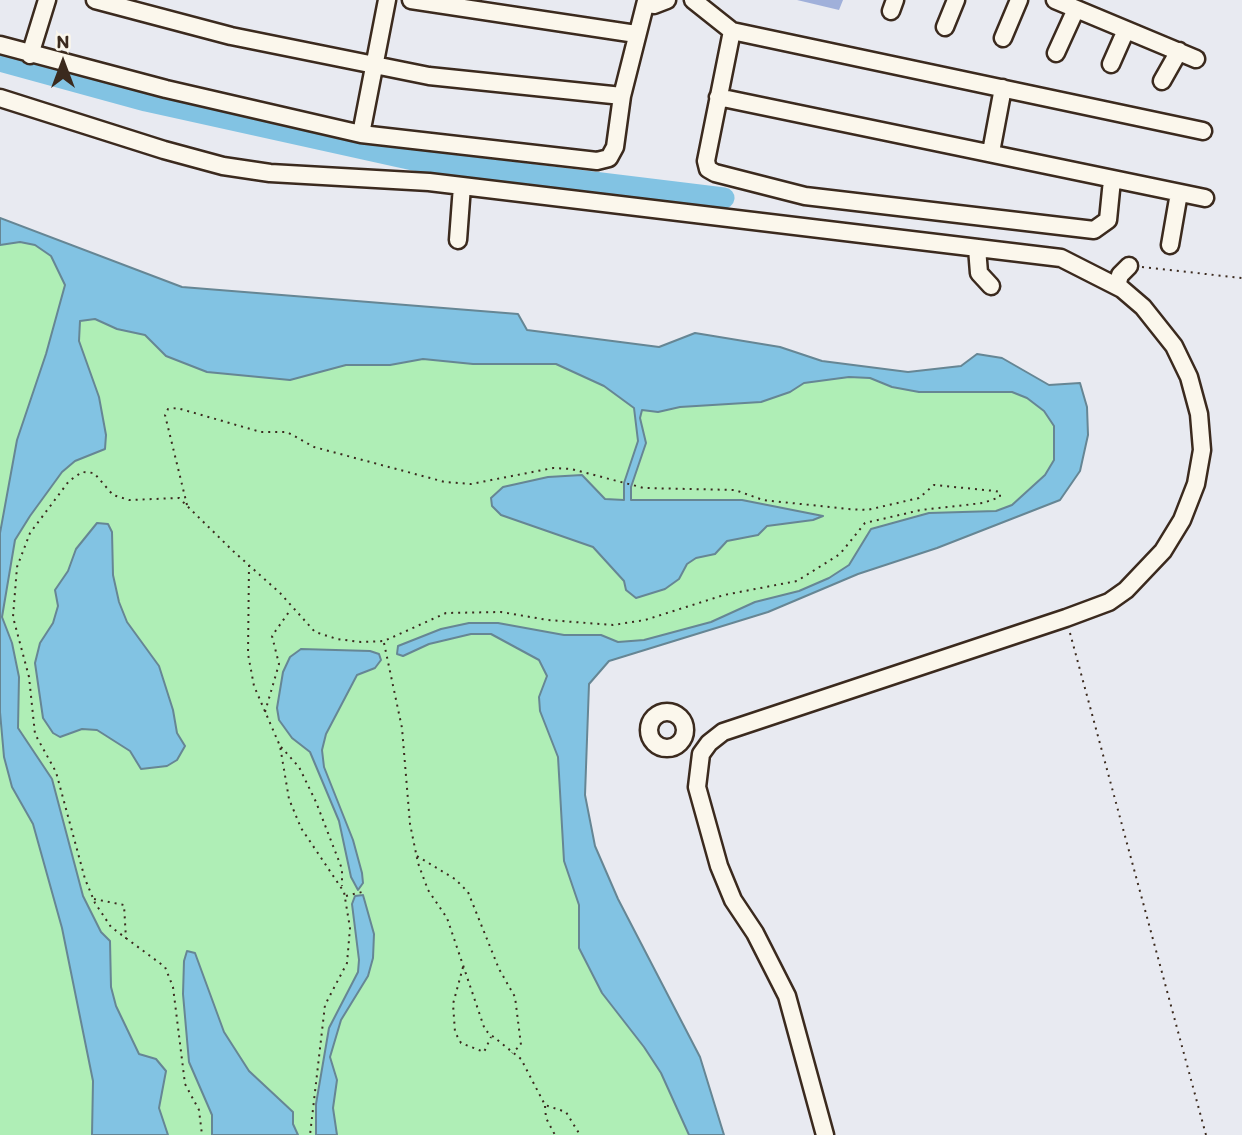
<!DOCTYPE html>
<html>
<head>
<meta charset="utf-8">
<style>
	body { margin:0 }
	#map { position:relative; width:1242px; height:1135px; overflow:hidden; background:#e8eaf1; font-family:Itim,sans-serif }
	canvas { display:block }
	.north { position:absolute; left:28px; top:28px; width:70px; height:70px; -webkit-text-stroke:5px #fbf7ec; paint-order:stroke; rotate:0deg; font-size:19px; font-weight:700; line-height:28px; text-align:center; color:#3b2a1e }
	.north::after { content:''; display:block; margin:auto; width:24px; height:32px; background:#3b2a1e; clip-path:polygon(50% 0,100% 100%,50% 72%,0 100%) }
</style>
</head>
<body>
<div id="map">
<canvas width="1242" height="1135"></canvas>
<div class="north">N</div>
</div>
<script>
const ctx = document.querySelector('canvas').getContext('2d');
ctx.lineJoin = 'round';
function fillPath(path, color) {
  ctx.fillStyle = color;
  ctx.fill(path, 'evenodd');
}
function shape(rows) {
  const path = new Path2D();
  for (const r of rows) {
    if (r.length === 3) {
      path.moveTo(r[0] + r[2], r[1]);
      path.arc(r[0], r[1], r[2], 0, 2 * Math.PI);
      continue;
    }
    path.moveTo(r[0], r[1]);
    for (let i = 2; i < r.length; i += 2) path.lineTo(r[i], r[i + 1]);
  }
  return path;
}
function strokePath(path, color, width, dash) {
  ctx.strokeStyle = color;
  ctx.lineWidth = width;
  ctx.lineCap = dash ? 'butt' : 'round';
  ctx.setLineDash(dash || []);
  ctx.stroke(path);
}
fillPath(shape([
	[0,218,182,287,518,314,527,330,659,347,695,333,780,347,822,361,908,372,961,366,977,354,1002,358,1049,385,1080,383,1087,407,1088,435,1080,471,1060,500,937,548,858,574,768,612,609,661,589,684,585,795,595,846,618,899,700,1057,724,1135,0,1135]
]), '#afeeb6');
const water = shape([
	[0,218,182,287,518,314,527,330,659,347,695,333,780,347,822,361,908,372,961,366,977,354,1002,358,1049,385,1080,383,1087,407,1088,435,1080,471,1060,500,937,548,858,574,768,612,609,661,589,684,585,795,595,846,618,899,700,1057,724,1135,689,1135,661,1073,644,1047,602,993,579,948,579,905,564,861,558,757,540,711,539,697,547,676,539,660,491,634,471,634,429,644,403,656,397,654,398,646,441,629,469,623,498,623,564,635,601,635,618,642,644,640,711,622,755,602,799,591,829,578,849,565,871,529,929,513,996,511,1012,505,1045,475,1054,460,1054,426,1044,411,1027,398,1012,392,919,392,892,387,870,378,849,377,804,383,790,392,761,402,680,407,658,412,642,410,640,418,646,443,631,487,631,500,742,500,823,516,813,520,767,526,758,535,727,541,715,554,696,558,687,564,679,579,665,589,636,598,626,590,624,581,593,547,501,515,492,506,491,498,503,487,548,477,582,475,605,499,624,500,624,483,638,441,634,408,604,386,556,364,473,364,423,359,390,365,346,365,290,380,207,372,166,356,145,335,117,329,95,319,80,321,79,341,99,397,106,435,105,449,75,461,62,472,30,516,15,540,2,617,12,643,19,677,18,728,52,779,83,896,101,932,110,941,111,987,116,1006,139,1054,156,1059,166,1071,159,1108,168,1135,92,1135,93,1081,62,928,33,824,12,787,4,757,0,712,0,533,17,440,46,354,65,285,51,256,35,245,20,242,0,245,0,218],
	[97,523,108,524,112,532,113,575,119,602,127,622,159,666,173,710,177,733,185,746,177,760,167,766,141,769,130,751,97,730,82,729,60,737,53,733,43,718,35,663,40,643,53,623,58,606,55,590,68,571,76,549,97,523],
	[301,649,370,651,379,654,381,660,375,668,357,675,326,734,322,750,324,767,353,840,362,873,363,883,358,890,351,877,339,821,310,752,292,738,279,720,277,708,283,672,290,657,301,649],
	[363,895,374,934,373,958,368,976,341,1020,330,1057,337,1080,333,1108,337,1135,316,1135,316,1104,329,1028,358,972,359,960,352,904,355,896,363,895],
	[187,951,195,953,224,1032,249,1071,293,1112,293,1124,298,1135,212,1135,212,1115,189,1062,183,994,184,961,187,951]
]);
fillPath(water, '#82c3e3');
strokePath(water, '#668694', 2);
strokePath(shape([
	[0,61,146,101,413,160,724,198]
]), '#82c3e3', 21);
const minor = shape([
	[95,0,231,36,429,76,622,96],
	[411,0,636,34],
	[646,0,654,5,667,0],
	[693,0,732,31,1203,131],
	[1055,0,1196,59],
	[891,11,895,0],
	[945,27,956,0],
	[732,31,706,161,708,169,715,173,805,196,1094,230,1108,220,1112,180],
	[1003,38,1019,0],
	[0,45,166,89,361,134,597,161,609,158,615,147,622,96,646,1],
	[1056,53,1076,9],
	[30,55,47,0],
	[1111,64,1126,30],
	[1162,81,1179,51],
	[718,97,1205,198],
	[0,98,164,150,223,166,270,173,429,182,1061,258,1122,289,1143,307,1174,346,1189,377,1199,414,1202,450,1196,484,1182,520,1163,551,1126,590,1109,602,1066,618,723,732,709,743,701,754,697,787,719,866,733,900,755,933,787,996,825,1135],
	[361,134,387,0],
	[991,152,1003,88],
	[458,240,462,186],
	[1170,245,1179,193],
	[977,248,979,273,991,286],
	[1117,286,1120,275,1129,266],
	[667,730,18]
]);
strokePath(minor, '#3b2a1e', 21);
strokePath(shape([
	[1142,267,1242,278],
	[187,505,165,415,168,409,177,408,261,432,287,432,314,447,445,482,471,484,553,468,571,469,644,488,735,490,763,500,848,509,867,510,919,498,934,485,995,491,1000,492,1000,497,983,503,921,510,865,523,840,554,797,581,724,595,645,620,613,625,548,620,501,612,446,613,384,641,361,642,337,639,315,632,280,593,233,551,179,498,129,500,113,495,94,473,82,472,69,481,30,533,17,567,13,617,29,677,35,734,56,772,85,879,95,903,111,927,165,967,173,987,185,1084,199,1110,202,1135],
	[249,565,248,654,254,686,280,746,289,799,301,828,344,892,350,928,347,963,325,1005,310,1135],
	[1070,633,1206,1135],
	[384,643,402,728,410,824,418,863,428,890,447,918,485,1030,521,1059,545,1105,566,1112,580,1135],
	[265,712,279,664,272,636,291,609],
	[281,747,299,767,316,802,342,869,342,886],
	[417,856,455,879,468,892,499,969,515,997,521,1045,512,1053],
	[346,896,366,891],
	[94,899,124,905,126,939],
	[463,967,453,1004,455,1032,461,1043,484,1052,491,1037],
	[545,1106,546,1118,555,1135]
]), '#3b2a1e', 2, [2, 5]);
strokePath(minor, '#fbf7ec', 16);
fillPath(shape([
	[797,0,843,0,839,10]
]), '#a0b0da');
</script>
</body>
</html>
